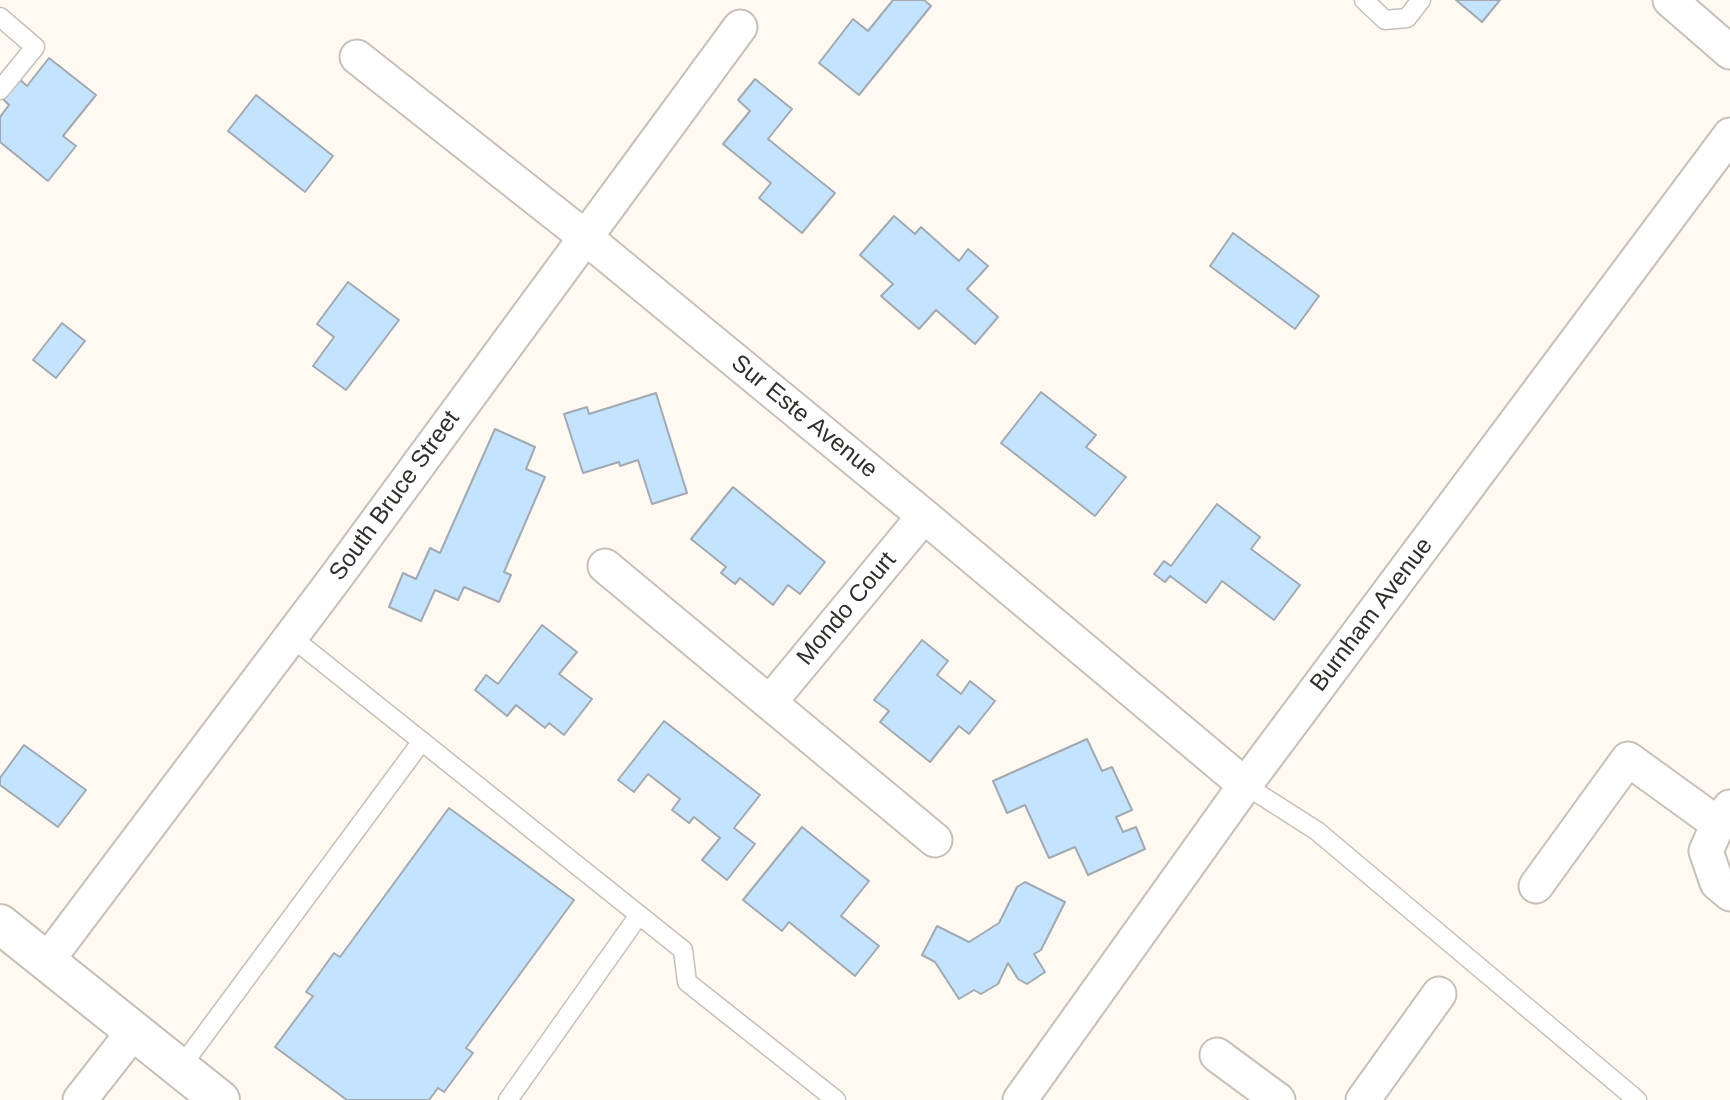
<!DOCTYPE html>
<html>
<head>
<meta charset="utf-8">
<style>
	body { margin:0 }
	canvas { display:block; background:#fff9f2 }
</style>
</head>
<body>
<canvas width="1730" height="1100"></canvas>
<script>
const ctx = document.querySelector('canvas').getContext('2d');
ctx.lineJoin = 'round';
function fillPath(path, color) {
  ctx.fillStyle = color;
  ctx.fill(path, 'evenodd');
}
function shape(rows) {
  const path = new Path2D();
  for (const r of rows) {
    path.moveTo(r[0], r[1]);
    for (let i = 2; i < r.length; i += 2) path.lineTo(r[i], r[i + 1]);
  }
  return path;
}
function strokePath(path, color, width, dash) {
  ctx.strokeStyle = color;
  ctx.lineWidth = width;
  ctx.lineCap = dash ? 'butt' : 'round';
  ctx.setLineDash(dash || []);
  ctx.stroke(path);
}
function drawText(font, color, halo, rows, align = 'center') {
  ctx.font = font + ' Helvetica,sans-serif';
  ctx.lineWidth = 7;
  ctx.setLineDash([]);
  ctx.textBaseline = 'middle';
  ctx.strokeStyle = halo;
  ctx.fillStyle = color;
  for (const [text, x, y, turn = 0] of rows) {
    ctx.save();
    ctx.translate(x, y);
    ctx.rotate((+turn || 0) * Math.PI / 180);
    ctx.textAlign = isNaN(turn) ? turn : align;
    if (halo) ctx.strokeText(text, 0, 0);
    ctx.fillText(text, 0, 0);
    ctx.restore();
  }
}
const building = shape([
	[893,0,924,0,931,6,859,95,819,63,853,19,868,31,893,0],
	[1456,0,1500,0,1482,22,1456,0],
	[49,58,96,95,63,136,76,146,48,181,0,142,0,117,9,105,2,98,18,78,27,86,49,58],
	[755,79,792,109,768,139,835,193,802,233,759,198,771,183,723,144,750,111,738,100,755,79],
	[256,95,333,156,305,192,228,131,256,95],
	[894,216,915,234,921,227,959,261,968,249,988,266,967,289,998,317,975,344,936,310,919,329,881,296,893,284,860,255,894,216],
	[1233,233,1319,296,1295,329,1210,266,1233,233],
	[348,282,399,320,346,390,313,366,334,337,317,324,348,282],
	[62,323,85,341,56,378,33,360,62,323],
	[1041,392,1096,435,1086,447,1126,477,1095,516,1001,443,1041,392],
	[656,393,687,493,652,504,638,460,620,466,619,462,583,473,564,414,587,407,589,414,656,393],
	[495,429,535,447,526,469,545,477,504,572,511,575,499,602,464,587,458,600,435,590,421,621,389,607,403,573,416,579,430,548,440,553,495,429],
	[733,487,825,562,800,594,788,585,773,605,740,578,735,584,721,573,726,567,691,539,733,487],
	[1217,504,1260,537,1251,549,1300,585,1274,620,1222,581,1206,603,1170,576,1165,582,1154,574,1164,561,1171,566,1217,504],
	[542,625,577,652,559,674,592,699,564,735,549,723,545,728,516,705,507,716,475,690,486,675,498,684,542,625],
	[922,640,948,661,937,675,961,694,970,681,995,701,969,734,959,726,930,762,880,722,889,711,874,700,922,640],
	[664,721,760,795,734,828,755,844,727,880,702,860,720,838,694,817,689,823,672,810,680,799,648,774,634,792,618,780,664,721],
	[1087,739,1102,771,1112,767,1132,810,1116,817,1123,832,1136,827,1145,849,1088,875,1075,847,1049,858,1025,805,1007,813,993,781,1087,739],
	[24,745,86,790,58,827,0,785,0,778,24,745],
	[449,808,574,900,466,1048,473,1053,444,1092,438,1088,429,1100,347,1100,275,1047,313,996,306,992,334,953,340,957,449,808],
	[802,827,869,881,841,916,879,946,855,976,789,922,782,931,743,900,802,827],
	[1025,882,1065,902,1041,950,1034,954,1045,972,1027,984,1018,979,1008,963,998,984,981,994,974,990,959,999,935,962,922,955,937,926,969,942,999,923,1017,887,1025,882]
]);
fillPath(building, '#c4e3fe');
strokePath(building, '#a2aab1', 2);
const service = shape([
	[1364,0,1385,20,1407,18,1421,0],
	[0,17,35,47,0,90],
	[290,636,683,950,687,982,836,1100],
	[1245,785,1317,831,1637,1100],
	[180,1068,422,741],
	[508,1100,639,915]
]);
const minor = shape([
	[1670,0,1730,52],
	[357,57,585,237,924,516,1245,785],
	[605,566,935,840],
	[770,702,924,516],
	[1730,807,1718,824,1706,851,1717,883,1730,894],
	[1536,886,1628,759,1718,824],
	[46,962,336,577,740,27],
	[1217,1055,1278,1100],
	[80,1100,134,1031],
	[1020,1100,1245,785,1730,135],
	[1363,1100,1439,994]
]);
const tertiary = shape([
	[0,924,220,1100]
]);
strokePath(service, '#c7c0b8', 21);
strokePath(minor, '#c7c0b8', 37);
strokePath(tertiary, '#c7c0b8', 42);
strokePath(service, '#fff', 18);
strokePath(minor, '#fff', 33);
strokePath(tertiary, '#fff', 38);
drawText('24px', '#312e2b', '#fff', [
	["Sur Este Avenue",804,417,39],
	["South Bruce Street",395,496,-54],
	["Mondo Court",847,609,-50],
	["Burnham Avenue",1372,615,-53]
]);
</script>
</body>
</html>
